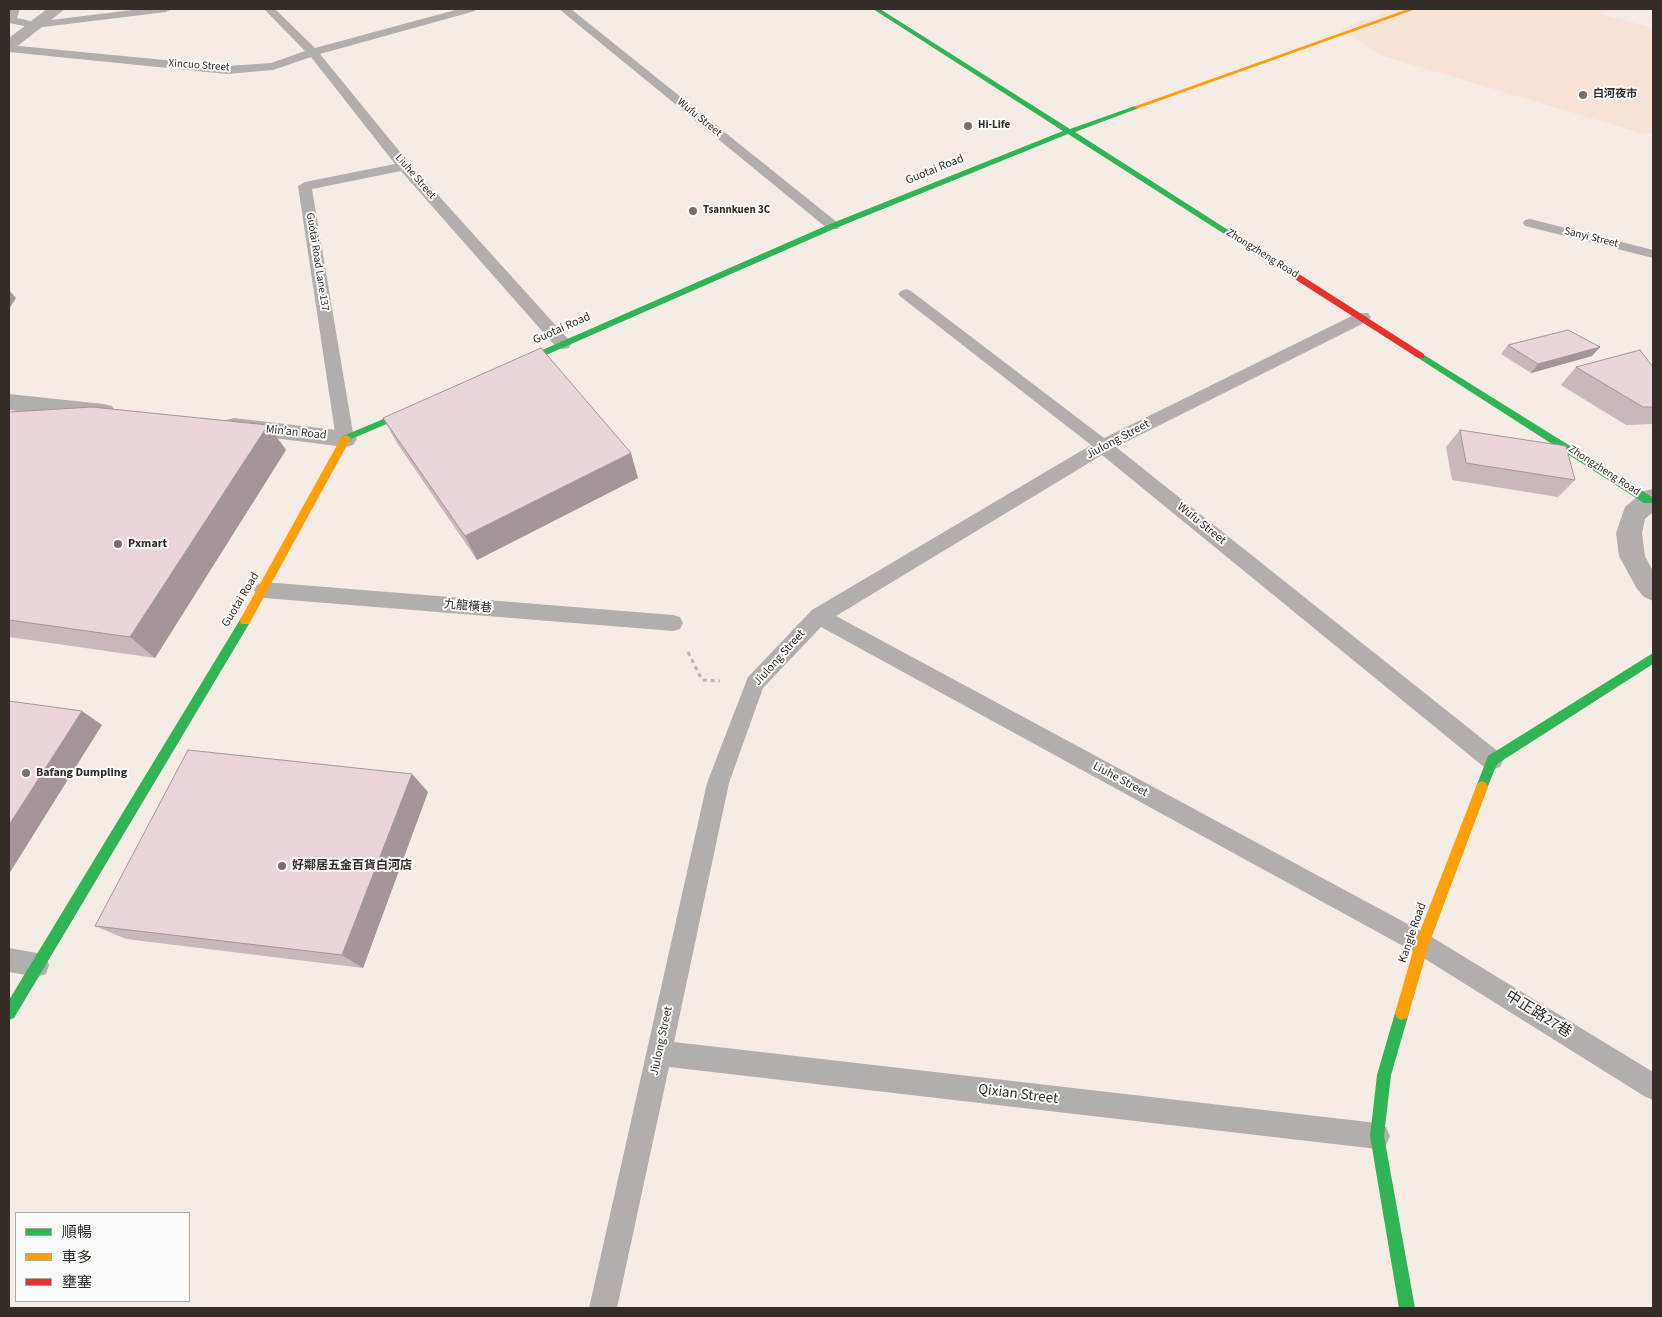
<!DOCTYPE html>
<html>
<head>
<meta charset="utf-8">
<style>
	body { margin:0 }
	#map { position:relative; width:1662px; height:1317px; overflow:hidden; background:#f6ece6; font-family:"Source Sans 3","Noto Sans TC",sans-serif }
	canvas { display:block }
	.frame { position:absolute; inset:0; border:10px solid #342c26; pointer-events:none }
	.legend { position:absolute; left:15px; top:1212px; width:175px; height:90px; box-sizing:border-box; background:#fcfcfc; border:1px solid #aca9a6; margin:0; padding:6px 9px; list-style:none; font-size:15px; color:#342c26 }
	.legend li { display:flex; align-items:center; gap:10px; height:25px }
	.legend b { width:25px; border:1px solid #aca9a6 }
</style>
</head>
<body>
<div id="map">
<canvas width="1662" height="1317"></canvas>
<div class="frame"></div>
<ul class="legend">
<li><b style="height:6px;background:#30b455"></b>順暢</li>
<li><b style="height:6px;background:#ff9f0a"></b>車多</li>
<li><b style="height:6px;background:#e5322d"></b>壅塞</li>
</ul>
</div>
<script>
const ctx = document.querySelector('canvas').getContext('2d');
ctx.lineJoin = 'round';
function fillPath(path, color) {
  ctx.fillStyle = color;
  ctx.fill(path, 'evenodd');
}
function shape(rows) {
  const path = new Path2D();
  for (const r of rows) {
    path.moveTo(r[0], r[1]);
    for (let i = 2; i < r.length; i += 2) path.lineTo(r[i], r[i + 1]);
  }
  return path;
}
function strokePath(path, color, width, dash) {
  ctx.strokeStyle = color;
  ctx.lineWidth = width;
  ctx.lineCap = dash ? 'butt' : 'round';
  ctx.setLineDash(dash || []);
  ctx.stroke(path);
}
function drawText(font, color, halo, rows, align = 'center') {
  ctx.font = font + ' "Source Sans 3","Noto Sans TC",sans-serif';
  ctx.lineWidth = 4;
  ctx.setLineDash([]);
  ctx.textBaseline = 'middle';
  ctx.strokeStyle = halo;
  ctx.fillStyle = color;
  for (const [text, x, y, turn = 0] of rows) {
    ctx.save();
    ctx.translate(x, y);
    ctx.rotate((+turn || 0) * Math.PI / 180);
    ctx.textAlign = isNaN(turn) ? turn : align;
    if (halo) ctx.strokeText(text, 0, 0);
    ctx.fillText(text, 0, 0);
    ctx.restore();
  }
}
fillPath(shape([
	[1392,9,1614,9,1601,14,1653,28,1653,134,1644,134,1383,56,1340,29,1393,10]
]), '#f8e4d6');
strokePath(shape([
	[688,652,702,680,720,681]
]), '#b8b2b0', 3, [4, 4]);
fillPath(shape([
	[10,9,20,9,17,18,35,22,140,9,172,9,166,12,35,28,9,23,10,9],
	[264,9,275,9,315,48,459,9,476,9,475,11,320,54,409,163,569,340,571,344,569,348,563,349,557,348,401,171,312,189,354,439,351,443,345,445,339,443,336,439,298,186,305,182,395,164,311,57,273,70,227,74,9,52,9,45,227,66,271,63,305,51,264,9],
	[559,9,571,9,838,223,840,226,838,229,828,229,559,9],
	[1530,219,1653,250,1653,258,1525,226,1523,223,1525,220,1530,219],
	[906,289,911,291,1104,438,1358,313,1368,313,1371,317,1368,321,1116,447,1500,753,1503,760,1500,767,1492,770,1484,767,1102,455,836,616,1430,936,1653,1072,1653,1100,1644,1096,1414,952,821,627,763,688,729,783,674,1042,1377,1123,1386,1127,1390,1136,1386,1145,1377,1149,669,1067,617,1308,589,1308,707,783,748,677,812,610,1091,445,901,297,898,294,901,291,906,289],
	[264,582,673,615,680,617,683,623,680,629,673,631,264,598,257,595,254,590,257,585,264,582],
	[9,948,37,953,46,956,49,965,46,974,37,977,9,972,9,948]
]), '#b2aead');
fillPath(shape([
	[47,9,65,9,15,48,9,50,9,38,47,9],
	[9,394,104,404,112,406,115,412,112,418,104,420,9,410,9,394],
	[234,418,345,431,353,433,357,439,353,445,345,447,226,432,222,426,226,420,234,418],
	[1653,489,1653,512,1645,519,1642,533,1645,556,1653,571,1653,601,1644,597,1637,589,1619,556,1616,533,1625,507,1644,491,1653,489]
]), '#b2aead');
fillPath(shape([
	[873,9,880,9,1070,129,1135,106,1139,106,1139,108,1075,132,1250,244,1243,246,1068,134,836,228,514,369,508,369,508,365,830,224,1063,131,873,9],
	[1421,353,1652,497,1653,500,1652,503,1644,503,1418,358,1417,356,1421,353],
	[419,404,422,405,422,409,349,440,346,441,341,438,343,436,419,404],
	[245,616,249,618,250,621,249,624,14,1018,9,1020,9,1000,241,618,245,616],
	[1653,653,1653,664,1497,764,1486,791,1482,793,1478,791,1476,787,1488,756,1653,653],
	[1402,1006,1407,1008,1409,1013,1391,1075,1384,1136,1415,1308,1399,1308,1370,1136,1377,1075,1395,1013,1397,1008,1402,1006]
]), '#30b455');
fillPath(shape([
	[1408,9,1416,9,1139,108,1133,107,1408,9],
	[346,435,351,438,249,624,241,624,240,621,241,618,341,438,346,435],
	[1482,781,1486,783,1488,787,1429,944,1409,1013,1407,1018,1402,1020,1397,1018,1395,1013,1415,944,1476,787,1478,783,1482,781]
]), '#ff9f0a');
fillPath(shape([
	[1243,242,1249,242,1424,354,1424,358,1418,358,1243,246,1243,242]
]), '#e5322d');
fillPath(shape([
	[1508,345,1600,347,1592,356,1531,373,1501,354],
	[1576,367,1653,367,1653,424,1626,425,1561,385],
	[9,412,268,425,286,450,155,658,9,637],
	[383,418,638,478,477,560,397,443],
	[1460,430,1575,480,1558,497,1452,480,1446,447],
	[412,774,428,792,363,968,126,939,95,926]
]), '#c8b7bb');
fillPath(shape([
	[9,290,16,298,9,309],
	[1600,347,1592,356,1531,373,1538,364],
	[268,425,286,450,155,658,130,637],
	[631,453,638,478,477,560,465,536],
	[82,711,102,725,9,874,9,825],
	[412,774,428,792,363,968,342,955]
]), '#a39599');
const building = shape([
	[1568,330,1600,347,1538,364,1508,345,1568,330],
	[541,348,631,453,465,536,383,418,541,348],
	[1640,350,1653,367,1653,407,1643,407,1576,367,1640,350],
	[92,407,268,425,130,637,9,620,9,412,92,407],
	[1460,430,1566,446,1575,480,1466,463,1460,430],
	[9,701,82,711,9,825,9,701],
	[188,750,412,774,342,955,95,926,188,750]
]);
fillPath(building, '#e9d5da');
strokePath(building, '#a39599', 1);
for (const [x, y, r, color] of [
	[1583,95,5,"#786f69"],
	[968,126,5,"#786f69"],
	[693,211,5,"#786f69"],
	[118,544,5,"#786f69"],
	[26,773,5,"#786f69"],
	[282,866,5,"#786f69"]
]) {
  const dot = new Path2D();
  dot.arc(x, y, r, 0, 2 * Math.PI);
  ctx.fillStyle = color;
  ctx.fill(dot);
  strokePath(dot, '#fcfcfc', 2);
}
drawText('11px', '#342c26', '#fcfcfc', [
	["Xincuo Street",199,66,4],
	["Wufu Street",699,118,39],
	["Liuhe Street",415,177,49],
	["Sanyi Street",1591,238,14],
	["Zhongzheng Road",1262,254,32],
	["Guótài Road Lane 137",317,262,81],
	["Zhongzheng Road",1604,471,33]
]);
drawText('bold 11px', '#342c26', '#fcfcfc', [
	["白河夜市",1593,95],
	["Hi-Life",978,126],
	["Tsannkuen 3C",703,211]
], 'left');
drawText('12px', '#342c26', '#fcfcfc', [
	["Guotai Road",935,170,-22],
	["Guotai Road",562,329,-24],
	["Min’an Road",296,433,6],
	["Jiulong Street",1118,440,-28],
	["Wufu Street",1201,524,39],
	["Guotai Road",241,600,-59],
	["九龍橫巷",468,607,5],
	["Jiulong Street",780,658,-48],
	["Liuhe Street",1120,780,28],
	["Kangle Road",1413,933,-71],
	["Jiulong Street",662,1041,-78]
]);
drawText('bold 12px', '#342c26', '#fcfcfc', [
	["Pxmart",128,544],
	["Bafang Dumpling",36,773],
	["好鄰居五金百貨白河店",292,866]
], 'left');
drawText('15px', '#342c26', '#fcfcfc', [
	["中正路27巷",1538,1015,32],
	["Qixian Street",1018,1095,7]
]);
</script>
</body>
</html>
